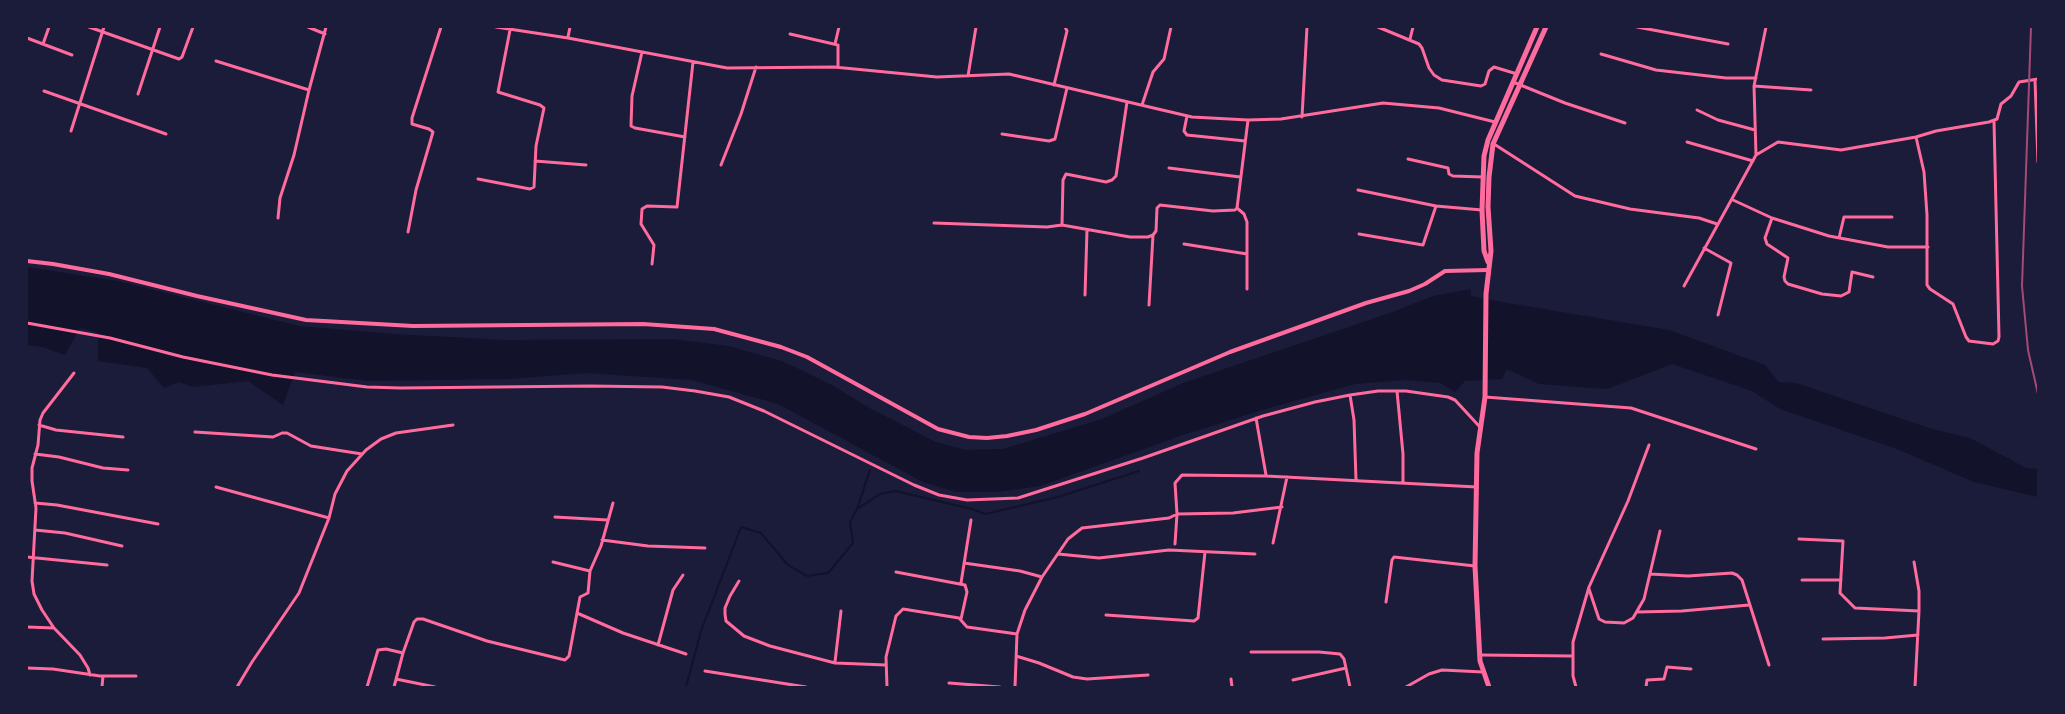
<!DOCTYPE html>
<html>
<head>
<meta charset="utf-8">
<style>
	body { margin:0 }
	#map { position:relative; width:2065px; height:714px; overflow:hidden; background:#1b1b3a; font-family:"Noto Sans",sans-serif }
	canvas { display:block }
	.frame { position:absolute; inset:0; border:28px solid #1b1b3a; pointer-events:none }
</style>
</head>
<body>
<div id="map">
<canvas width="2065" height="714"></canvas>
<div class="frame"></div>
</div>
<script>
const ctx = document.querySelector('canvas').getContext('2d');
ctx.lineJoin = 'round';
function fillPath(path, color) {
  ctx.fillStyle = color;
  ctx.fill(path, 'evenodd');
}
function shape(rows) {
  const path = new Path2D();
  for (const r of rows) {
    path.moveTo(r[0], r[1]);
    for (let i = 2; i < r.length; i += 2) path.lineTo(r[i], r[i + 1]);
  }
  return path;
}
function strokePath(path, color, width, dash) {
  ctx.strokeStyle = color;
  ctx.lineWidth = width;
  ctx.lineCap = dash ? 'butt' : 'round';
  ctx.setLineDash(dash || []);
  ctx.stroke(path);
}
fillPath(shape([
	[27,267,118,281,299,326,393,334,504,340,673,339,728,346,782,361,832,385,871,409,936,442,966,450,1003,449,1102,419,1183,383,1390,313,1433,296,1471,289,1471,296,1496,301,1669,330,1765,365,1779,382,1796,383,1932,429,1970,438,2026,468,2038,469,2038,497,1974,482,1897,449,1780,409,1752,391,1672,364,1607,389,1539,384,1507,369,1502,379,1465,381,1455,392,1440,383,1406,380,1355,384,1262,410,1180,436,1040,486,997,492,956,492,923,482,778,404,692,380,586,373,507,379,369,381,295,372,283,405,248,381,193,387,179,382,164,388,147,368,98,361,98,333,80,328,65,355,43,347,27,345]
]), '#12122b');
strokePath(shape([
	[857,509,880,494,895,491,972,509,985,514,1058,497,1139,471],
	[686,687,701,631,741,527,761,533,788,565,807,576,828,573,853,543,850,522,857,509,870,470]
]), '#12122b', 2);
strokePath(shape([
	[89,27,179,59,182,57,193,27],
	[308,27,325,34],
	[496,27,568,38,727,68,834,67,937,77,1009,74,1192,117,1248,120,1281,119,1383,103,1439,108,1495,122],
	[1378,27,1419,44,1422,48,1429,68,1434,75,1442,80,1481,86,1485,84,1489,71,1494,67,1517,74],
	[1637,27,1728,44],
	[790,34,838,45,838,67],
	[568,37,570,27],
	[27,38,72,55],
	[1410,39,1413,27],
	[43,44,49,27],
	[835,44,839,27],
	[642,52,632,96,631,126,635,128,685,137],
	[1601,54,1656,70,1726,78,1756,78],
	[216,61,309,90],
	[968,76,976,27],
	[2035,80,2038,162],
	[1513,82,1565,103,1625,123],
	[1054,85,1067,31,1065,27],
	[1754,86,1811,90],
	[44,91,166,134],
	[138,94,160,27],
	[1142,105,1153,72,1164,59,1171,27],
	[1697,110,1718,120,1755,130],
	[1187,116,1184,131,1187,135,1245,141],
	[1302,117,1307,27],
	[71,131,104,27],
	[1002,134,1049,141,1055,139,1067,88],
	[1916,137,1924,172,1927,215,1927,285,1930,289,1953,304,1966,337,1969,341,1993,344,1998,341,1999,337,1994,121],
	[1687,142,1753,161],
	[1494,144,1575,196,1630,209,1699,218,1717,224],
	[1756,155,1778,142,1841,150,1916,137,1936,131,1989,122,1997,119,2001,104,2011,96,2019,82,2038,79],
	[1408,159,1448,168,1449,174,1453,176,1483,177],
	[535,161,586,165],
	[721,165,741,114,756,67],
	[1169,168,1240,177],
	[478,179,530,189,534,187,536,146,544,108,540,105,498,92,510,30],
	[1358,190,1436,206,1482,210],
	[1733,200,1772,218,1829,236,1888,247,1928,247],
	[1237,208,1244,214,1247,222,1247,289],
	[278,218,280,198,294,155,309,90,326,27],
	[1772,218,1765,238,1767,244,1788,258,1784,277,1785,281,1788,284,1822,294,1841,296,1849,292,1852,272,1873,277],
	[934,223,1047,227,1062,225,1063,180,1066,174,1106,182,1112,180,1116,176,1127,102],
	[1062,225,1130,237,1148,237,1153,235,1156,231,1157,208,1160,205,1213,211,1235,210,1237,208,1248,120],
	[408,232,416,190,433,132,429,129,412,124,412,118,441,27],
	[1359,234,1423,245,1436,206],
	[1839,238,1844,217,1892,217],
	[1184,244,1247,254],
	[1704,248,1731,263,1718,315],
	[652,264,654,245,641,224,642,209,647,206,677,207,693,62],
	[1684,286,1756,155,1754,86,1766,27],
	[1085,295,1087,230],
	[1149,305,1153,235],
	[27,323,110,338,183,357,272,375,367,387,401,388,590,386,662,387,695,391,729,397,764,411,914,485,939,495,967,500,1018,498,1143,458,1263,416,1315,402,1350,395,1378,391,1406,391,1448,397,1455,400,1479,426],
	[74,373,43,413,40,420,38,445,32,468,32,481,36,508,32,581,34,594,42,610,54,628,80,655,88,668,90,675],
	[1397,391,1403,454,1403,482],
	[1350,395,1354,420,1356,480],
	[1485,397,1631,408,1756,449],
	[1256,418,1266,475],
	[39,425,56,430,123,437],
	[195,432,273,437,282,433,287,433,311,446,362,454],
	[35,454,59,457,103,468,128,470],
	[216,487,329,518],
	[35,503,57,505,158,524],
	[555,517,608,520],
	[35,530,65,533,122,546],
	[1799,539,1843,541,1840,593,1855,608,1919,611],
	[602,540,648,546,705,548],
	[1273,543,1287,477],
	[1175,544,1177,514,1233,513,1282,507],
	[1058,554,1099,558,1169,550,1255,554],
	[27,557,107,565],
	[553,562,590,571],
	[1914,562,1919,591,1919,611,1915,687],
	[964,563,1020,571,1042,577],
	[896,572,965,585,967,592,961,619],
	[1650,574,1688,576,1732,573,1737,575,1742,580,1769,665],
	[1802,580,1841,580],
	[739,581,730,596,725,608,725,614,726,621,744,636,770,646,835,663,886,665],
	[961,583,971,520],
	[1589,589,1599,619,1605,622,1624,623,1633,618,1644,599,1660,531],
	[1386,602,1392,560,1394,557,1475,566],
	[1637,612,1682,611,1749,605],
	[577,613,623,633,686,654],
	[1106,615,1194,621,1198,618,1205,552],
	[27,627,54,628],
	[1823,639,1885,638,1918,635],
	[658,645,673,590,683,575],
	[1251,652,1319,652,1340,654,1344,659,1350,687],
	[1481,655,1572,656],
	[1016,656,1039,663,1073,677,1087,679,1148,675],
	[835,662,841,611],
	[27,668,53,669,100,676,136,676],
	[705,671,806,687],
	[396,679,435,687],
	[1231,679,1232,687],
	[1293,680,1346,668],
	[949,683,1000,687],
	[102,687,103,676],
	[237,687,252,662,299,593,329,518,335,494,347,471,366,450,381,439,396,433,453,425],
	[367,687,378,650,386,649,403,653],
	[394,687,403,653,414,622,417,619,423,619,487,641,565,660,569,656,580,597,588,593,590,571,601,546,613,503],
	[887,687,886,657,896,616,903,609,959,618,967,627,1017,634],
	[1015,687,1017,634,1025,610,1042,577,1068,539,1082,528,1169,518,1177,514,1175,483,1182,475,1266,476,1477,487],
	[1406,687,1429,674,1442,670,1483,672],
	[1576,687,1573,676,1573,642,1589,587,1628,501,1649,445],
	[1646,687,1647,680,1664,679,1667,667,1691,669]
]), '#ff6b9d', 3);
strokePath(shape([
	[27,261,53,264,109,274,197,296,306,320,413,326,643,324,714,329,781,347,807,357,938,429,969,437,987,438,1007,436,1036,430,1085,414,1230,352,1366,303,1409,291,1425,284,1445,271,1488,270]
]), '#ff6b9d', 4);
strokePath(shape([
	[1488,262,1484,251,1482,210,1484,156,1488,140,1537,27],
	[1489,687,1480,661,1475,566,1477,453,1485,397,1486,294,1491,251,1488,207,1489,177,1493,144,1546,27]
]), '#ff6b9d', 5);
strokePath(shape([
	[2031,27,2022,286,2028,350,2038,394]
]), '#a44b75', 2);
</script>
</body>
</html>
